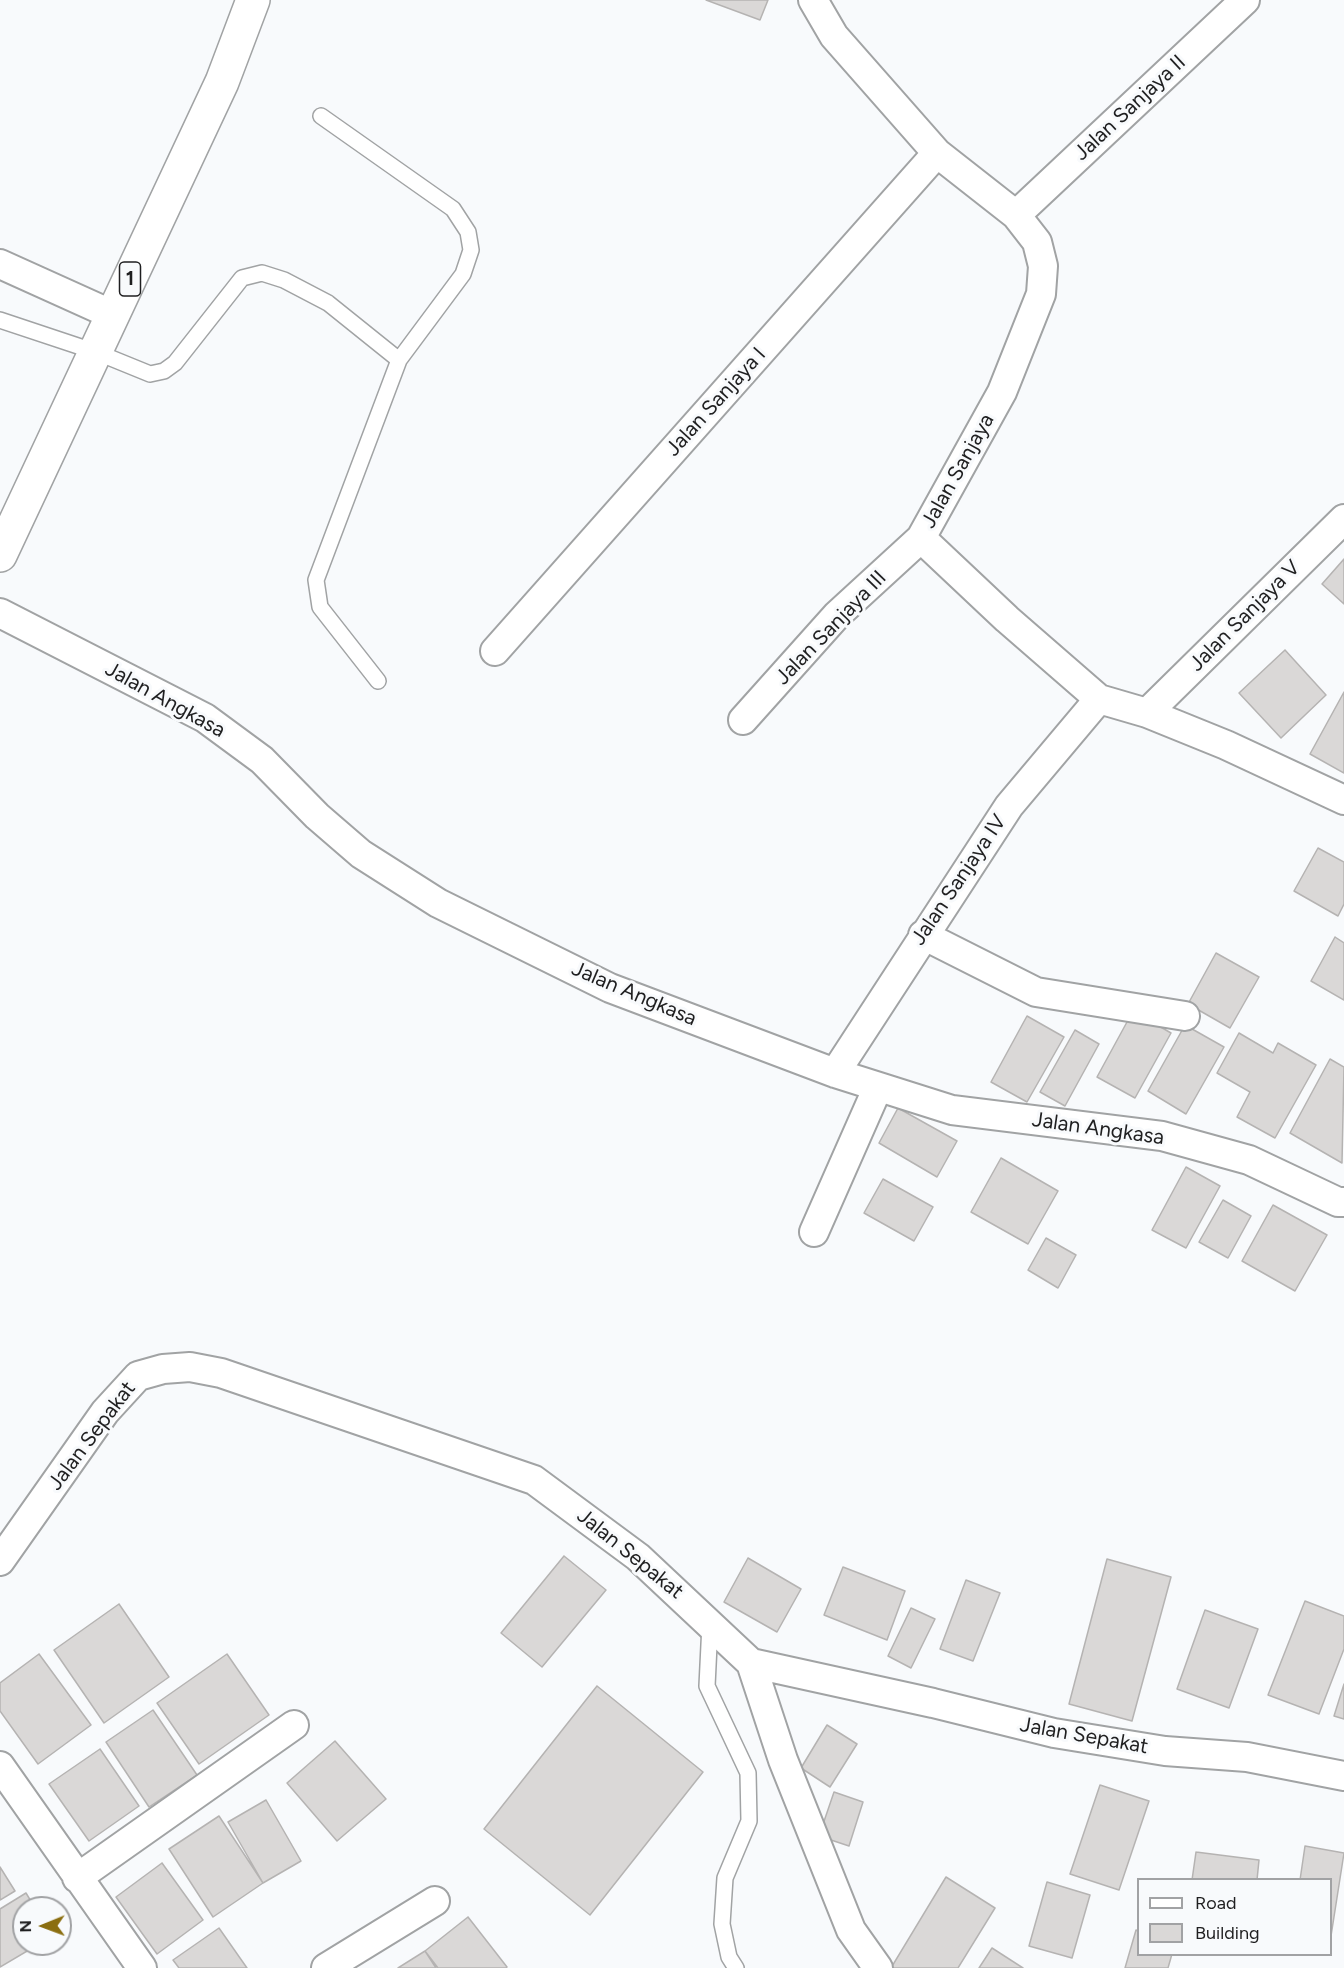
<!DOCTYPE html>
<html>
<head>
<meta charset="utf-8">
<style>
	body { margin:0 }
	#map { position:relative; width:1344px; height:1968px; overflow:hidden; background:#f8fafc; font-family:Figtree,sans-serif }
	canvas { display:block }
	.legend { position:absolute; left:1137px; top:1878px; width:195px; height:78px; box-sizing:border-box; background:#f8fafc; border:2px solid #a1a2a4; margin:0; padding:8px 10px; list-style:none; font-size:18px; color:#1f1f20 }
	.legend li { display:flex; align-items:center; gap:12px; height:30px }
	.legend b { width:30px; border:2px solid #a1a2a4 }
	.north { position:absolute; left:12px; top:1896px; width:60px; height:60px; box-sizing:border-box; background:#f8fafc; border:2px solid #a1a2a4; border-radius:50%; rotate:269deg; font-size:16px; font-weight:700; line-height:24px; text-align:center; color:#1f1f20 }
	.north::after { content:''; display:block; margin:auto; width:21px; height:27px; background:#8b6e10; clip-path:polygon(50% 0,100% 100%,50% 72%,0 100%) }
</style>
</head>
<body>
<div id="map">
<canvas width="1344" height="1968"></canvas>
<ul class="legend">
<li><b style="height:8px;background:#fff"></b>Road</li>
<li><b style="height:16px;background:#dad8d7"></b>Building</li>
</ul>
<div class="north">N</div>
</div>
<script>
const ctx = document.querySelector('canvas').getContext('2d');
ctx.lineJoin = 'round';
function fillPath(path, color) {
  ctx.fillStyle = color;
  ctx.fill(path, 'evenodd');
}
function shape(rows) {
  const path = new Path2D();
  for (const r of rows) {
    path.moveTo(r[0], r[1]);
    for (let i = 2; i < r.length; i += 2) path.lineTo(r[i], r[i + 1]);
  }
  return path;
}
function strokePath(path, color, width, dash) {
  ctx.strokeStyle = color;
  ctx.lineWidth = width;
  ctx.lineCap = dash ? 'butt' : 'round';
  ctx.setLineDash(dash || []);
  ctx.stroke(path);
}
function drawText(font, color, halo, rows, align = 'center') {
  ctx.font = font + ' Figtree,sans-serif';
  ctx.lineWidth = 6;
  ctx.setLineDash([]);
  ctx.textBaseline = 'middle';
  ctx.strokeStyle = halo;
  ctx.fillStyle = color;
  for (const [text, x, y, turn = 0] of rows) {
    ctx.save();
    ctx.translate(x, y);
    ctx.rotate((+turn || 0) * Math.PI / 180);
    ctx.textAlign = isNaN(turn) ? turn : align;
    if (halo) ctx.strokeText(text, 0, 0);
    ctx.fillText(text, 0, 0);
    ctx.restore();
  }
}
const building = shape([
	[706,0,768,0,760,20,706,0],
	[1344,559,1344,604,1322,584,1344,559],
	[1285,650,1326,695,1281,738,1239,693,1285,650],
	[1344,692,1344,773,1310,754,1344,692],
	[1318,848,1344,862,1344,904,1338,916,1294,891,1318,848],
	[1335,937,1344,943,1344,1000,1311,981,1335,937],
	[1216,953,1259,977,1230,1028,1188,1004,1216,953],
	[1133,1011,1171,1033,1135,1098,1097,1077,1133,1011],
	[1027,1016,1064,1037,1027,1102,991,1082,1027,1016],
	[1185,1025,1224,1047,1186,1114,1148,1091,1185,1025],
	[1075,1030,1099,1044,1065,1106,1040,1092,1075,1030],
	[1239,1033,1273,1053,1278,1043,1316,1065,1275,1138,1237,1117,1250,1092,1217,1073,1239,1033],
	[1330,1059,1344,1067,1342,1163,1290,1133,1330,1059],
	[898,1108,957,1141,937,1177,879,1143,898,1108],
	[1001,1158,1058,1191,1028,1244,971,1212,1001,1158],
	[1186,1167,1220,1186,1186,1248,1152,1230,1186,1167],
	[883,1179,933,1207,914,1241,864,1213,883,1179],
	[1223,1200,1251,1216,1228,1258,1199,1242,1223,1200],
	[1273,1205,1327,1235,1295,1291,1242,1261,1273,1205],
	[1046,1238,1076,1255,1058,1288,1028,1270,1046,1238],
	[564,1556,606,1590,542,1667,501,1633,564,1556],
	[748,1558,801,1589,777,1632,724,1602,748,1558],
	[1107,1559,1171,1577,1132,1721,1069,1704,1107,1559],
	[843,1567,905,1591,887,1640,824,1615,843,1567],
	[966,1580,1000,1593,973,1661,940,1649,966,1580],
	[1305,1601,1344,1616,1344,1649,1319,1714,1268,1695,1305,1601],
	[119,1604,169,1677,104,1723,54,1650,119,1604],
	[911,1608,935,1619,911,1668,888,1656,911,1608],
	[1205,1610,1258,1629,1229,1708,1177,1689,1205,1610],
	[39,1654,91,1725,38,1764,0,1711,0,1683,39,1654],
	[227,1654,269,1715,199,1764,157,1703,227,1654],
	[1344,1684,1344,1719,1334,1716,1344,1684],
	[597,1686,703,1772,590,1915,484,1829,597,1686],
	[153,1710,197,1775,149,1807,106,1742,153,1710],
	[827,1725,857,1744,830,1787,801,1768,827,1725],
	[335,1741,386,1799,337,1841,287,1783,335,1741],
	[100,1749,139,1806,89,1841,49,1784,100,1749],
	[1100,1785,1149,1801,1119,1890,1070,1874,1100,1785],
	[834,1792,863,1802,849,1846,819,1836,834,1792],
	[266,1800,301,1861,263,1883,228,1822,266,1800],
	[219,1816,263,1883,213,1917,169,1849,219,1816],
	[1305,1846,1344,1853,1331,1936,1330,1880,1300,1880,1305,1846],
	[1196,1852,1259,1860,1257,1880,1192,1880,1196,1852],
	[162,1863,203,1920,157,1954,116,1897,162,1863],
	[0,1867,15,1891,0,1900,0,1867],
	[946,1877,995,1908,958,1968,891,1968,946,1877],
	[1047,1882,1090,1895,1072,1958,1029,1946,1047,1882],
	[26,1893,35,1908,24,1908,24,1944,39,1944,0,1967,0,1909,26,1893],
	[468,1917,507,1967,506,1968,438,1968,425,1951,468,1917],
	[219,1928,247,1968,179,1968,173,1960,219,1928],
	[1136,1930,1138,1931,1138,1954,1172,1954,1168,1968,1125,1968,1136,1930],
	[992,1948,1023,1968,979,1968,992,1948],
	[425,1951,436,1968,398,1968,425,1951]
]);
fillPath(building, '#dad8d7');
strokePath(building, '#b5b3b2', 1.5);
const service = shape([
	[321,116,453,209,468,232,471,250,463,274,399,360],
	[0,320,96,352,150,374,164,371,175,363,242,278,262,273,284,280,328,303,399,360,316,580,320,607,378,681],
	[710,1624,707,1686,748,1773,749,1821,725,1878,722,1924,729,1957,736,1968]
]);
const minor = shape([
	[813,0,834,36,937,153,1016,215,1037,242,1043,266,1041,294,1002,392,921,538,1007,619,1099,699,1147,713,1226,745,1344,800],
	[1016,215,1245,0],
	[0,264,113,315],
	[0,613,205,718,262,760,317,816,361,854,438,903,610,988,835,1073,952,1110,1162,1136,1249,1160,1338,1202,1344,1202],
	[495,651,937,153],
	[1147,713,1344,519],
	[743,720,837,615,921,538],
	[923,935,1036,992,1185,1016],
	[835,1073,1009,806,1099,699],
	[814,1232,878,1087],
	[0,1561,105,1412,138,1376,163,1369,190,1367,221,1373,534,1480,638,1557,751,1663,933,1703,1054,1733,1165,1751,1247,1757,1344,1776],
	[751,1663,783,1760,851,1930,878,1968],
	[0,1766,142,1968],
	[77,1878,294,1725],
	[326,1968,435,1901]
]);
const trunk = shape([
	[0,555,222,82,253,0]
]);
strokePath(service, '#a1a3a4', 18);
strokePath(minor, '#a1a3a4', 32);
strokePath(trunk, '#a1a3a4', 36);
strokePath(service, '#fff', 15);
strokePath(minor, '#fff', 28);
strokePath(trunk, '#fff', 33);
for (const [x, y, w] of [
	[130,279,21]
]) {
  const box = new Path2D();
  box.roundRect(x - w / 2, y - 17, w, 34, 4.5);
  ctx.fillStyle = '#f8fafc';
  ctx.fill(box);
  strokePath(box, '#1f1f20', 1.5);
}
drawText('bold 20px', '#1f1f20', null, [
	["1",130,279]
]);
drawText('21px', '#1f1f20', '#f8fafc', [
	["Jalan Sanjaya II",1130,108,-43],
	["Jalan Sanjaya I",716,402,-48],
	["Jalan Sanjaya",958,471,-61],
	["Jalan Sanjaya V",1245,616,-45],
	["Jalan Sanjaya III",831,628,-46],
	["Jalan Angkasa",165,700,29],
	["Jalan Sanjaya IV",959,880,-56],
	["Jalan Angkasa",634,994,23],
	["Jalan Angkasa",1098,1129,8],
	["Jalan Sepakat",92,1436,-53],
	["Jalan Sepakat",630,1554,39],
	["Jalan Sepakat",1084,1736,10]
]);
</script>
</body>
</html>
